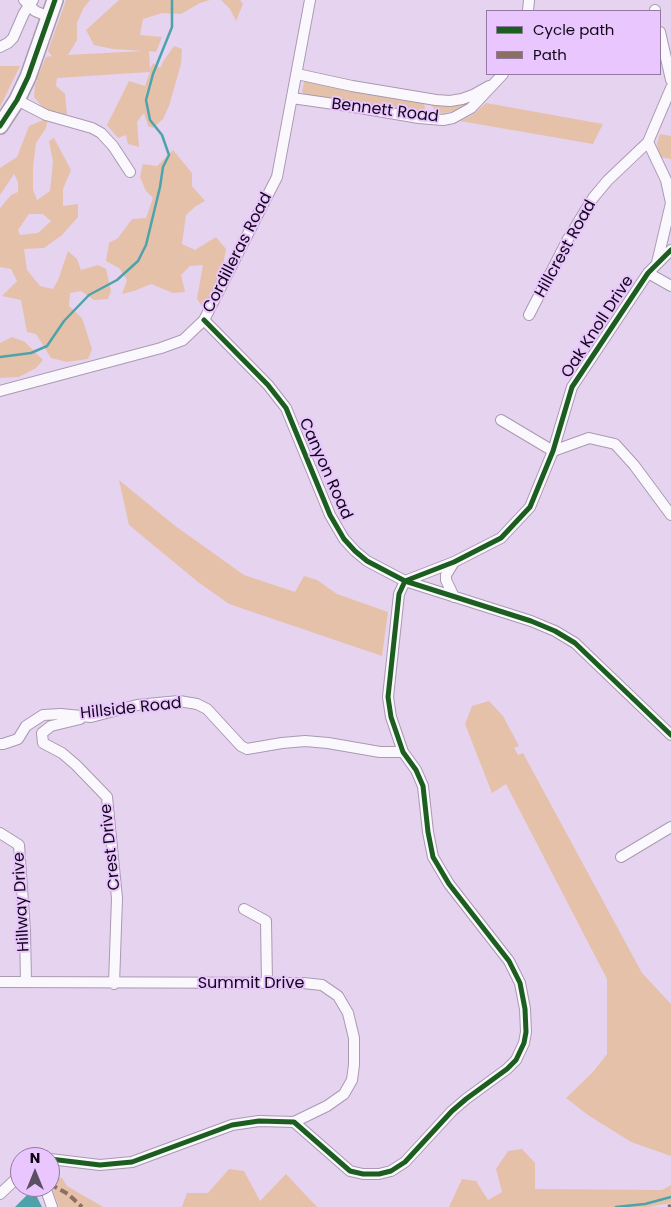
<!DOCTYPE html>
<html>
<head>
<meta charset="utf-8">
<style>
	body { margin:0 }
	#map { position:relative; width:671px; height:1207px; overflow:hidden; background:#e6d3f0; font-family:Poppins,sans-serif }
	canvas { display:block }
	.legend { position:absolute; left:486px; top:10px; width:175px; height:65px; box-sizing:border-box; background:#e9c6fd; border:1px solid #9379a1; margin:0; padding:6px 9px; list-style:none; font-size:15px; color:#110617 }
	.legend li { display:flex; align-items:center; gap:10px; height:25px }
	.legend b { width:25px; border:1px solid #9379a1 }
	.north { position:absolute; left:10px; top:1147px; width:50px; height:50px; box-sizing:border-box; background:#e9c6fd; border:1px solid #9379a1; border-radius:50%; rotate:0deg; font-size:14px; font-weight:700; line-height:20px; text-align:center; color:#110617 }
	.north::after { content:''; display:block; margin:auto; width:18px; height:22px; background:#5c4e63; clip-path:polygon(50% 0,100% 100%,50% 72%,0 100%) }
</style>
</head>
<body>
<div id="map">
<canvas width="671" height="1207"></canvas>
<ul class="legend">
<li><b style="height:6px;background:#1b5e20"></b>Cycle path</li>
<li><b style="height:6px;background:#8d6e63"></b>Path</li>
</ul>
<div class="north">N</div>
</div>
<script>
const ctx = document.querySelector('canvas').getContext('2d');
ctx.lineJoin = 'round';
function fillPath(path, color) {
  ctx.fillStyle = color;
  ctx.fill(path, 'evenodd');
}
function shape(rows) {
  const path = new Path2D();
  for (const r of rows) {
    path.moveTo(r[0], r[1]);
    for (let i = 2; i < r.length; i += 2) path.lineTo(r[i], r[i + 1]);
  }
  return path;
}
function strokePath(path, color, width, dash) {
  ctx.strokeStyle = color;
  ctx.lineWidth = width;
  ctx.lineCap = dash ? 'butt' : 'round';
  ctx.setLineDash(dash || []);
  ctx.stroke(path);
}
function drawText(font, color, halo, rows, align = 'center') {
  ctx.font = font + ' Poppins,sans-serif';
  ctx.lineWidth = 4;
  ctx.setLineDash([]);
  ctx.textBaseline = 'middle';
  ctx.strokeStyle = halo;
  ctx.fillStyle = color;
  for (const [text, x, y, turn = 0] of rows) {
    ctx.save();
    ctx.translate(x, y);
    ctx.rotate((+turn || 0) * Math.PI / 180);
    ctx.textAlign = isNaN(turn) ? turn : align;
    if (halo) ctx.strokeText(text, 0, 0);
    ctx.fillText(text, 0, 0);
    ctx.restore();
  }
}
fillPath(shape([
	[66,0,90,0,83,9,77,23,77,40,68,55,143,51,113,49,94,45,86,30,119,0,210,0,200,3,181,14,162,13,143,19,140,35,162,37,156,52,149,51,150,69,153,63,160,68,164,60,174,46,182,49,181,64,169,106,163,119,153,128,148,126,144,113,137,122,139,147,128,144,126,135,118,138,107,125,129,81,145,86,150,72,57,78,56,86,65,94,67,114,55,117,44,109,34,97,35,84,38,80,36,80,46,57,52,56,48,51],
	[221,0,240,0,243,4,236,21,230,9],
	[0,66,20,66,0,107],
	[305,78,424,103,425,108,421,113,418,113,349,101,321,99,304,95,302,91],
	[474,99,464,107,455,111,443,113,436,112,431,104],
	[486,103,603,124,593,144,460,121,472,115],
	[48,118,46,128,36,143,33,168,33,190,37,200,50,191,53,162,49,141,54,138,71,170,63,189,63,206,78,204,78,217,62,235,44,248,24,249,27,270,40,286,53,289,58,280,68,251,77,259,81,270,98,265,106,269,111,291,108,299,94,300,81,291,70,293,69,306,82,318,92,349,88,359,67,362,51,358,36,334,27,332,21,300,2,296,17,281,11,269,0,267,0,208,11,195,18,192,18,182,14,174,0,195,0,168,17,157,29,126],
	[29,214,43,214,51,221,38,233,20,235,18,230],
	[660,134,671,136,671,159,659,157,657,144],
	[173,150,192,173,192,186,205,201,196,206,186,215,182,244,195,250,216,237,226,249,222,270,211,299,202,306,197,299,203,265,190,266,181,275,185,292,173,293,151,284,134,291,122,294,127,280,119,268,106,261,109,243,118,238,132,219,146,218,153,198,146,191,140,177,143,164,157,166],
	[12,337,25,342,43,360,36,368,19,377,0,378,0,343],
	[119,480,174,525,244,575,295,592,304,576,317,580,337,594,388,612,382,656,229,604,198,582,129,525],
	[489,701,503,716,519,746,514,748,518,755,523,753,642,973,671,1004,671,1156,631,1142,588,1115,566,1098,593,1072,607,1054,607,979,506,784,492,793,465,724,472,706],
	[522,1149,535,1163,535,1189,662,1190,671,1185,671,1203,649,1207,449,1207,462,1179,476,1181,488,1200,502,1192,496,1169,508,1151],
	[229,1169,244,1171,260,1201,286,1174,317,1207,182,1207,187,1193,208,1193],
	[50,1178,62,1178,67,1186,103,1207,59,1207,50,1183]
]), '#e5c1aa');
fillPath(shape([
	[30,1192,35,1193,42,1207,15,1207]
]), '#4ea3ab');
strokePath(shape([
	[0,357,31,353,47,346,64,321,89,295,117,280,138,261,146,245,160,187,163,167,169,155,162,135,150,120,146,100,153,74,172,27,172,0],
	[616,1207,645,1204,671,1197]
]), '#4ea3ab', 2.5);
const street = shape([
	[24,0,35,11,49,17],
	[655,10,655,11],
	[528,11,529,0],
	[660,32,671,80],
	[0,47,8,43,13,38,24,13,33,0],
	[297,74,352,86,436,100,450,101,462,99,473,95,489,86],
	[292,98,348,106,419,118,443,120,453,118,471,108,503,74],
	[17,100,46,115,92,128,101,133,113,146,130,172],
	[657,263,671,203,666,180,648,142,671,88],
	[648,273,671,286],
	[529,315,568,239,593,198,608,180,648,142],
	[204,320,268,385,286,408,330,515,344,539,355,551,367,561,405,581,531,621,555,631,575,643,671,735],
	[0,391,161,348,183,340,204,320,277,177,310,0],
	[501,420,553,451,589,438,615,444,634,465,671,515],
	[454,597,446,580,446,575,454,562],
	[80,719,51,726,42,733,43,743,62,753,76,765,107,797,117,898,114,984],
	[0,744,3,744,18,739,26,726,43,715,61,714,91,717,137,705,179,701,197,704,207,709,241,746,247,749,282,743,305,741,328,743,380,752,403,752],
	[0,833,19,845,25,931,26,982],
	[621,857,671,827],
	[244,909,266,921,267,983],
	[0,982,303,983,322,985,338,996,348,1013,354,1038,354,1065,352,1080,344,1094,327,1106,294,1122],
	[50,1159,100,1165,132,1162,232,1125,259,1121,294,1122,350,1171,363,1174,379,1174,391,1171,405,1162,452,1111,466,1099,507,1069,516,1060,524,1043,526,1032,525,1009,520,983,509,961,449,884,433,857,428,832,423,786,416,770,403,752,391,717,388,697,399,594,405,581,454,562,501,538,530,507,553,451,572,387,648,273,671,250],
	[45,1187,52,1207],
	[0,1194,20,1175]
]);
const secondary = shape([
	[0,126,17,100,28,77,55,0]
]);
strokePath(street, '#a89ab0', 12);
strokePath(secondary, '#a89ab0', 18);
strokePath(street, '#fbf8fd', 10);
strokePath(secondary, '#fbf8fd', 15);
strokePath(shape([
	[50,1184,68,1194,82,1207],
	[668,1207,671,1206]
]), '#8d6e63', 4, [8, 4]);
strokePath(shape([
	[0,126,17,100,28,77,55,0],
	[204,320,268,385,286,408,330,515,344,539,355,551,367,561,405,581,531,621,555,631,575,643,671,735],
	[50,1159,100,1165,132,1162,232,1125,259,1121,294,1122,350,1171,363,1174,379,1174,391,1171,405,1162,452,1111,466,1099,507,1069,516,1060,524,1043,526,1032,525,1009,520,983,509,961,449,884,433,857,428,832,423,786,416,770,403,752,391,717,388,697,399,594,405,581,454,562,501,538,530,507,553,451,572,387,648,273,671,250]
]), '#1b5e20', 5);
drawText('16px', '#110617', '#e9c6fd', [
	["Bennett Road",385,111,7],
	["Hillcrest Road",566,249,-61],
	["Cordilleras Road",238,253,-63],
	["Oak Knoll Drive",598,327,-57],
	["Canyon Road",325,469,66],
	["Hillside Road",131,709,-6],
	["Crest Drive",111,847,-96],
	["Hillway Drive",22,902,-93],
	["Summit Drive",251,984]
]);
</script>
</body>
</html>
